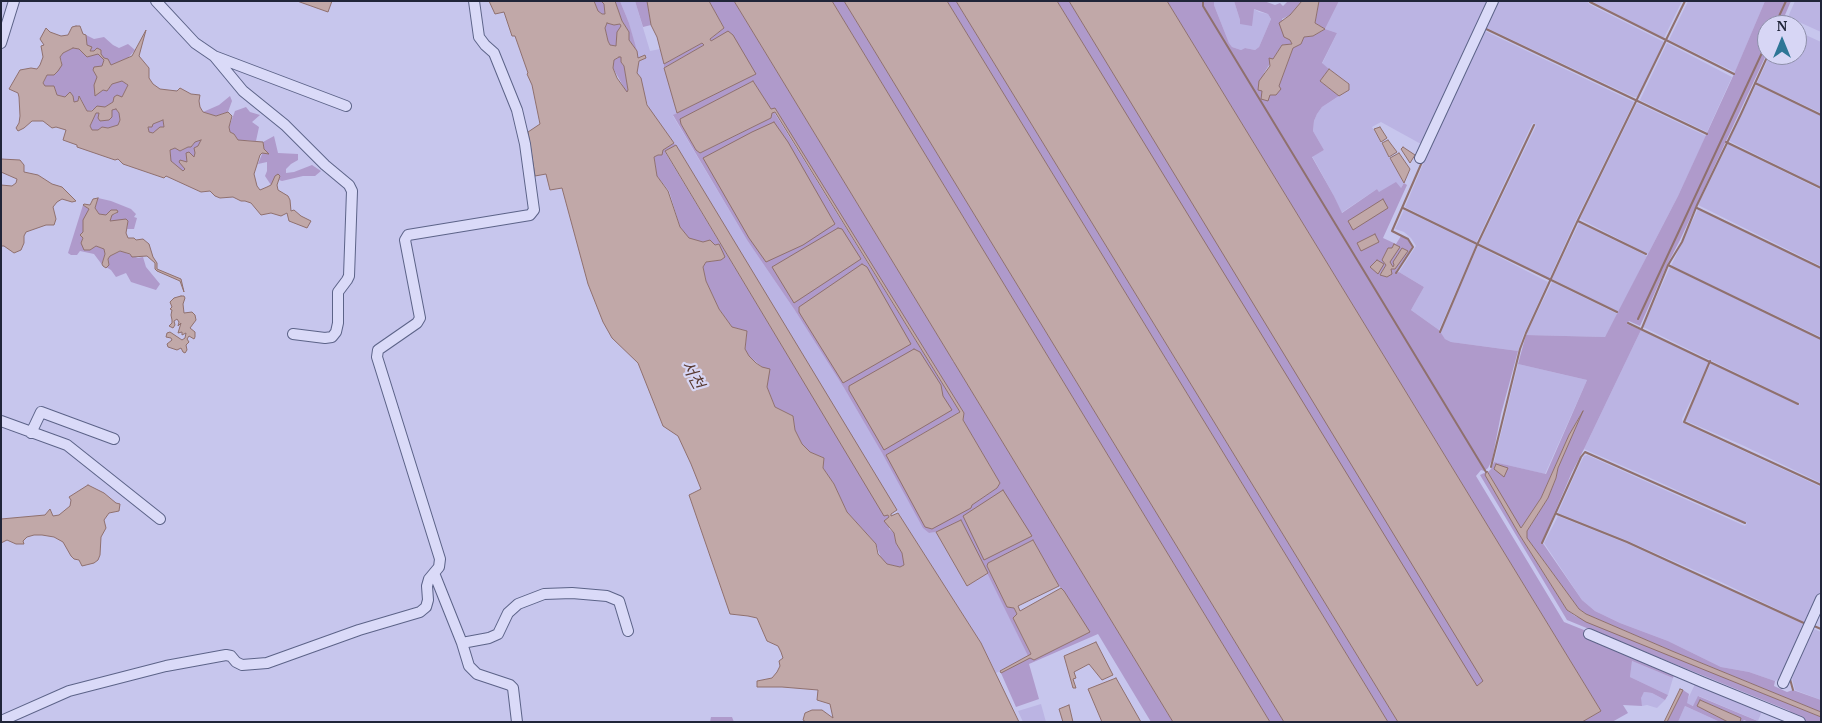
<!DOCTYPE html>
<html>
<head>
<meta charset="utf-8">
<style>
	body { margin:0 }
	#map { position:relative; width:1822px; height:723px; overflow:hidden; background:#c7c6ed; font-family:"PT Serif",serif }
	canvas { display:block }
	.frame { position:absolute; inset:0; border:2px solid #202539; pointer-events:none }
	.north { position:absolute; left:1757px; top:15px; width:50px; height:50px; box-sizing:border-box; background:#d7d6f5; border:1px solid #8e8faa; border-radius:50%; rotate:0deg; font-size:14px; font-weight:700; line-height:20px; text-align:center; color:#202539 }
	.north::after { content:''; display:block; margin:auto; width:18px; height:22px; background:#2e7696; clip-path:polygon(50% 0,100% 100%,50% 72%,0 100%) }
</style>
</head>
<body>
<div id="map">
<canvas width="1822" height="723"></canvas>
<div class="frame"></div>
<div class="north">N</div>
</div>
<script>
const ctx = document.querySelector('canvas').getContext('2d');
ctx.lineJoin = 'round';
function fillPath(path, color) {
  ctx.fillStyle = color;
  ctx.fill(path, 'evenodd');
}
function shape(rows) {
  const path = new Path2D();
  for (const r of rows) {
    path.moveTo(r[0], r[1]);
    for (let i = 2; i < r.length; i += 2) path.lineTo(r[i], r[i + 1]);
  }
  return path;
}
function strokePath(path, color, width, dash) {
  ctx.strokeStyle = color;
  ctx.lineWidth = width;
  ctx.lineCap = dash ? 'butt' : 'round';
  ctx.setLineDash(dash || []);
  ctx.stroke(path);
}
function drawText(font, color, halo, rows, align = 'center') {
  ctx.font = font + ' "PT Serif","Noto Sans KR",serif';
  ctx.lineWidth = 4.5;
  ctx.setLineDash([]);
  ctx.textBaseline = 'middle';
  ctx.strokeStyle = halo;
  ctx.fillStyle = color;
  for (const [text, x, y, turn = 0] of rows) {
    ctx.save();
    ctx.translate(x, y);
    ctx.rotate((+turn || 0) * Math.PI / 180);
    ctx.textAlign = isNaN(turn) ? turn : align;
    if (halo) ctx.strokeText(text, 0, 0);
    ctx.fillText(text, 0, 0);
    ctx.restore();
  }
}
fillPath(shape([
	[620,1,635,1,650,51,660,49,677,113,673,116,747,240,794,309,844,388,929,533,936,532,967,586,988,573,1028,656,996,673,981,643,898,513,676,145,650,111,637,73,639,61,646,58,638,58,629,23],
	[1214,1,1234,1,1240,20,1240,24,1254,9,1259,12,1268,14,1271,19,1259,47,1255,50,1245,48,1241,50,1232,47,1229,43,1214,5],
	[1339,1,1489,1,1421,144,1381,122,1372,127,1404,183,1401,188,1379,193,1377,189,1341,213,1334,196,1312,156,1324,150,1313,131,1314,121,1317,114,1322,107,1349,90,1349,84,1322,64,1337,33,1325,29],
	[1499,1,1588,1,1589,4,1664,42,1638,97,1634,97,1487,28],
	[1591,1,1682,1,1664,38],
	[1688,1,1765,1,1735,72,1669,40],
	[1795,1,1821,1,1821,32,1788,17],
	[1485,31,1634,102,1576,220,1549,279,1479,244,1536,126,1534,123,1532,124,1476,243,1405,207,1429,150],
	[1797,31,1821,42,1821,113,1757,83,1770,55,1797,55],
	[1667,43,1732,77,1707,132,1640,100],
	[1756,85,1821,116,1821,187,1729,141],
	[1637,103,1706,136,1678,196,1648,254,1580,219],
	[1728,144,1821,190,1821,266,1698,205],
	[1698,209,1821,269,1821,337,1671,266],
	[1404,210,1476,245,1439,330,1411,310,1424,287,1399,272,1416,246,1411,238,1404,232,1395,229],
	[1579,223,1647,256,1619,312,1552,279],
	[1478,246,1548,282,1523,336,1518,351,1451,342,1445,339,1440,333],
	[1670,267,1821,339,1821,483,1742,445,1684,420,1711,363,1799,405,1800,404,1643,327],
	[1552,282,1618,314,1605,337,1526,335],
	[1641,330,1709,362,1682,419,1683,423,1821,487,1821,590,1806,623,1719,581,1628,541,1558,513,1576,472,1584,456,1587,455,1745,526,1747,523,1657,481,1584,449],
	[1518,364,1587,380,1545,474,1494,462],
	[1558,516,1626,543,1806,625,1782,678,1775,681,1749,672,1721,667,1668,641,1620,623,1595,611,1582,600,1544,543],
	[1812,628,1821,632,1821,700,1795,690,1792,678],
	[1632,661,1673,678,1668,695,1630,677],
	[1696,682,1762,711,1758,721,1699,696,1694,706,1686,703],
	[1644,692,1652,693,1665,700,1657,708,1647,705,1642,706,1640,698],
	[1041,704,1046,722,1023,722,1018,711],
	[1685,706,1720,722,1678,722]
]), '#bbb4e3');
fillPath(shape([
	[594,1,601,1,604,4,605,14,602,14,598,11],
	[615,1,620,1,629,23,637,51,629,40,629,32,622,21],
	[635,1,647,1,651,25,643,27],
	[709,1,734,1,1173,722,1151,722,1098,634,1029,664,1039,699,1016,707,1001,673,1030,657,1034,660,1089,632,1064,591,1059,586,1033,540,988,563,987,566,1007,607,1014,608,1017,614,1013,618,1031,655,1028,656,961,520,936,532,929,533,923,528,882,453,844,388,794,309,747,240,673,115,755,74,710,39,724,28],
	[753,81,771,110,775,109,964,413,963,420,1000,483,997,488,972,505,971,507,968,508,886,455,960,412,774,112,772,113,771,118,700,153,696,150,681,124,681,119],
	[832,1,844,1,1284,722,1270,722],
	[947,1,956,1,1398,722,1388,722],
	[1057,1,1069,1,1484,681,1476,687],
	[1167,1,1214,1,1214,5,1229,43,1232,47,1241,50,1245,48,1255,50,1259,47,1271,19,1268,14,1254,9,1252,26,1240,24,1240,20,1234,1,1264,1,1275,5,1280,3,1283,6,1288,1,1302,1,1290,15,1282,19,1292,44,1282,45,1264,73,1262,91,1270,95,1279,86,1293,48,1301,44,1304,37,1313,36,1325,29,1315,23,1319,1,1339,1,1325,29,1337,33,1322,63,1329,69,1320,81,1339,96,1322,107,1317,114,1314,121,1313,131,1324,150,1312,157,1334,196,1342,213,1377,189,1379,192,1396,182,1401,188,1404,183,1407,185,1383,238,1396,244,1401,236,1408,240,1412,244,1412,247,1396,271,1396,273,1399,272,1424,287,1411,310,1439,330,1445,339,1451,342,1518,351,1501,414,1492,460,1488,468,1484,471,1481,470,1476,476,1564,622,1790,713,1790,711,1567,620,1480,475,1486,472,1485,475,1519,534,1567,610,1575,616,1821,717,1821,722,1803,722,1675,672,1673,678,1632,661,1630,677,1668,695,1665,700,1652,693,1644,692,1641,698,1642,706,1623,705,1628,713,1612,722,1582,722,1601,711],
	[1392,248,1389,262,1393,267,1394,266,1402,248,1408,251,1394,268,1391,269,1387,277,1384,276,1380,275,1386,265,1385,262],
	[1765,1,1791,1,1785,15,1788,17,1784,25,1767,25,1767,53,1680,240,1667,265,1640,326,1629,321,1627,324,1641,330,1584,449,1572,472,1542,542,1582,600,1595,611,1620,623,1668,641,1721,667,1749,672,1775,681,1774,686,1787,692,1793,690,1821,700,1821,712,1672,651,1586,614,1579,609,1527,538,1527,531,1548,498,1556,478,1558,468,1582,412,1569,435,1541,498,1520,529,1488,472,1491,469,1494,462,1546,474,1587,380,1518,364,1526,335,1605,337,1678,196,1734,74],
	[607,23,614,25,620,24,621,26,619,29,616,46,610,45,608,41,605,28],
	[86,35,94,39,104,37,113,45,119,48,128,44,135,50,128,58,111,65,102,57,104,61,102,66,93,70,97,77,98,93,103,90,107,91,112,84,117,82,122,81,128,85,122,97,105,107,87,111,81,99,78,97,78,101,74,103,70,92,65,97,57,95,54,86,45,87,43,84,47,75,62,62,60,57,63,53,73,48,79,49,87,57,98,53,102,55,94,51,90,52,89,47,87,45],
	[702,43,704,45,664,68,664,64],
	[619,57,621,57,621,62,624,66,628,90,627,93,613,68,614,60],
	[230,96,232,101,228,112,216,116,203,112,219,105],
	[246,107,250,112,260,115,252,122,259,127,256,141,238,140,234,134,230,132,229,127,235,111],
	[116,109,119,113,120,120,118,125,108,128,102,127,98,130,92,130,90,126,96,113],
	[163,120,164,127,152,133,149,132,148,126,152,127,153,124],
	[274,136,278,153,298,154,298,160,291,164,286,169,286,173,294,172,312,165,321,171,315,176,303,176,282,181,279,180,280,176,271,185,265,176,267,171,267,162,258,164,264,149,263,142],
	[202,140,194,157,187,163,179,161,185,169,182,171,171,161,170,150,175,148,181,151,188,147,191,147,195,142],
	[674,143,676,145,665,152,884,515,888,515,889,529,894,533,896,543,902,553,904,565,900,567,887,564,881,558,876,544,847,512,834,484,823,468,824,458,810,452,802,444,795,430,793,416,775,407,767,387,768,379,762,367,749,356,745,349,747,331,732,327,719,309,706,281,703,267,706,262,721,260,719,244,715,245,689,239,680,227,669,191,657,176,654,157,658,155,662,155,662,150],
	[98,198,111,201,131,209,136,214,134,217,137,218,134,229,127,229,128,221,110,221,112,215,116,214,117,210,111,210,106,216,99,214,95,208],
	[83,205,89,209,85,218,82,241,90,250,96,246,104,249,105,254,102,264,103,266,94,254,80,251,77,255,71,255,68,253],
	[121,251,138,258,143,257,146,267,160,284,156,290,131,282,126,273,116,277,111,270,106,267,109,265,108,258,110,256],
	[1683,690,1689,694,1687,703,1693,706,1698,696,1760,722,1749,722,1744,720,1742,722,1740,722,1741,718,1700,700,1697,706,1728,722,1720,722,1685,706,1678,722,1667,722],
	[711,717,732,717,734,722,710,722]
]), '#af9acb');
const water = shape([
	[297,1,332,1,328,12,297,1],
	[489,1,594,1,598,11,602,14,605,14,604,4,601,1,615,1,622,21,629,32,629,40,637,51,638,58,645,55,646,58,639,61,637,73,641,78,647,105,674,143,663,150,662,155,658,155,654,157,657,176,668,191,680,227,689,238,703,242,710,240,715,245,719,244,725,257,721,260,706,262,703,267,706,281,719,309,732,327,747,331,745,349,749,356,756,363,762,367,770,369,767,387,775,407,793,416,795,430,802,444,810,452,824,458,823,468,834,484,847,512,876,544,878,554,887,564,900,567,904,565,902,553,896,543,894,533,884,521,889,517,888,515,884,516,665,151,676,145,897,510,891,514,891,516,898,513,981,643,1019,722,806,722,803,720,805,713,812,710,822,710,833,718,830,704,817,700,818,690,782,687,757,687,757,681,772,678,777,672,780,666,779,661,783,658,781,652,778,646,767,641,757,618,748,616,730,614,689,495,701,489,691,464,678,436,663,426,638,363,612,338,603,322,588,284,562,188,550,190,546,174,535,176,528,132,540,124,532,85,527,74,528,73,515,36,512,36,504,12,495,14,489,1],
	[607,23,614,25,620,24,621,26,617,32,616,46,610,45,608,41,605,28,607,23],
	[619,57,621,57,621,62,624,66,628,90,627,92,617,78,613,68,614,60,619,57],
	[647,1,709,1,724,28,710,39,711,41,728,31,733,35,756,74,677,113,664,68,704,45,702,43,664,64,657,37,651,25,647,1],
	[734,1,832,1,1270,722,1173,722,734,1],
	[844,1,947,1,1388,722,1284,722,844,1],
	[956,1,1057,1,1477,686,1483,681,1069,1,1167,1,1601,711,1582,722,1398,722,956,1],
	[1302,1,1319,1,1315,23,1325,29,1313,36,1304,37,1301,44,1293,48,1279,86,1281,89,1276,95,1270,95,1268,101,1261,99,1262,91,1258,90,1259,81,1270,66,1269,58,1273,59,1282,45,1292,44,1290,40,1284,37,1279,23,1290,15,1302,1],
	[76,26,80,26,83,34,86,35,87,45,92,47,90,51,94,51,97,48,101,50,101,54,104,58,108,59,111,65,132,56,146,30,139,56,149,68,149,78,153,84,160,89,177,91,180,88,191,94,200,95,199,101,200,107,203,112,216,116,228,112,232,116,229,127,230,132,234,134,238,140,263,142,264,149,269,154,262,153,260,155,254,174,257,186,260,190,267,187,271,185,275,176,278,174,280,176,277,185,278,190,288,196,290,200,291,211,294,210,301,216,311,221,307,228,289,221,287,213,281,216,271,213,261,215,251,203,245,201,241,201,233,197,220,198,215,196,210,191,201,192,166,176,164,178,123,164,118,159,115,160,77,147,77,145,63,140,66,130,56,127,52,128,43,121,32,121,24,128,18,131,16,128,19,123,20,116,19,97,18,93,9,89,20,70,31,68,37,69,40,65,43,57,41,46,44,45,40,39,46,28,50,32,61,36,68,35,72,27,76,26],
	[73,48,79,49,87,57,98,54,104,60,102,66,94,67,93,70,97,77,94,85,95,96,103,90,107,91,112,84,122,81,128,85,122,97,117,95,114,97,113,102,105,107,97,106,92,111,87,111,79,96,78,101,74,102,73,96,70,92,65,97,57,95,54,86,45,86,43,83,47,75,54,75,58,71,62,65,60,57,63,53,73,48],
	[116,109,119,113,120,120,118,125,108,128,102,127,98,130,92,130,90,126,96,113,99,113,98,118,100,121,109,120,112,117,112,110,116,109],
	[163,120,164,127,160,127,153,133,149,132,148,127,152,127,153,124,163,120],
	[201,140,198,146,194,148,195,153,194,157,189,152,186,153,187,162,180,160,179,162,185,169,183,171,171,161,170,150,175,148,180,151,188,147,191,147,195,142,201,140],
	[1329,69,1349,84,1349,90,1339,96,1320,81,1329,69],
	[753,81,771,109,775,108,964,413,963,420,1000,483,997,488,972,505,971,508,932,529,925,527,886,455,960,412,775,112,772,113,771,118,700,153,696,150,681,124,680,119,753,81],
	[774,122,788,142,835,224,803,245,766,262,749,238,703,158,752,132,774,122],
	[1380,127,1387,138,1381,142,1374,129,1380,127],
	[1388,140,1397,152,1389,157,1382,143,1388,140],
	[1403,147,1415,155,1410,163,1401,149,1403,147],
	[1399,153,1410,169,1404,183,1390,158,1399,153],
	[1,159,20,160,24,165,24,172,38,175,52,184,62,187,76,201,72,202,62,199,57,202,53,207,56,219,54,225,46,225,26,232,24,236,24,243,21,250,14,253,4,246,1,246,1,185,12,186,16,183,17,179,1,172,1,159],
	[98,198,95,208,99,214,106,215,111,210,117,210,118,212,112,215,110,221,126,219,128,221,126,233,128,238,134,238,136,240,143,239,149,244,153,257,157,263,157,269,181,279,184,292,180,281,157,271,155,269,155,263,147,256,132,257,130,254,120,251,110,256,108,259,109,265,106,268,103,266,102,264,105,254,104,249,96,246,90,250,84,250,81,243,83,238,80,235,83,232,83,220,89,209,83,205,84,204,90,205,93,199,98,198],
	[1383,199,1388,208,1353,230,1348,221,1383,199],
	[838,228,842,229,861,259,794,303,772,267,838,228],
	[1375,234,1379,242,1361,251,1357,243,1375,234],
	[1394,244,1400,247,1390,262,1393,267,1394,265,1393,262,1402,248,1408,251,1395,269,1391,269,1392,274,1387,277,1380,275,1386,265,1382,260,1388,248,1392,248,1394,244],
	[1377,260,1384,264,1378,274,1370,267,1377,260],
	[862,264,867,267,911,344,843,383,802,317,799,312,799,307,862,264],
	[181,296,184,296,185,298,183,304,184,313,192,312,195,315,196,320,190,328,195,332,195,337,194,339,189,336,187,339,189,342,186,345,187,350,185,353,183,352,181,348,177,350,168,347,167,344,172,340,171,338,166,337,167,333,170,332,182,340,185,338,186,333,182,335,182,332,178,333,181,323,178,326,179,322,177,319,174,321,175,325,173,328,169,326,172,323,172,320,171,315,172,310,170,309,172,307,170,302,174,298,181,296],
	[914,349,920,352,941,385,943,396,952,410,884,450,849,390,849,386,914,349],
	[1583,411,1558,468,1556,478,1548,498,1527,531,1527,538,1579,609,1586,614,1672,651,1821,712,1821,717,1586,622,1567,610,1519,534,1485,475,1487,471,1521,528,1541,498,1569,435,1583,411],
	[1496,464,1508,468,1504,477,1494,469,1496,464],
	[88,485,104,493,116,503,120,504,119,511,109,513,104,520,106,528,101,537,100,555,98,560,94,563,82,566,79,560,74,559,71,556,63,542,54,537,42,535,34,535,27,537,23,541,24,544,16,544,7,540,1,543,1,519,45,515,50,509,53,516,59,515,70,506,71,500,69,497,88,485],
	[1003,490,1032,536,984,560,963,516,1003,490],
	[961,520,988,573,967,586,936,532,961,520],
	[1033,540,1059,586,1018,606,1020,611,1061,588,1064,591,1090,632,1034,660,1030,658,1001,673,1000,671,1031,654,1013,618,1017,614,1014,608,1007,607,987,566,988,563,1033,540],
	[1096,642,1113,675,1102,680,1089,664,1074,672,1076,678,1073,679,1076,688,1073,688,1064,656,1096,642],
	[1116,678,1141,722,1102,722,1088,689,1116,678],
	[1680,689,1683,690,1667,722,1664,722,1680,689],
	[1700,700,1741,718,1740,722,1728,722,1697,706,1700,700],
	[1069,705,1073,722,1063,722,1059,709,1069,705]
]);
fillPath(water, '#c1a8a8');
strokePath(water, '#8f706e', 1);
strokePath(shape([
	[1203,1,1203,6,1486,472],
	[1590,2,1734,74],
	[1775,25,1786,1],
	[1484,28,1707,134],
	[1755,83,1821,115],
	[1726,142,1821,188],
	[1403,208,1617,312],
	[1697,208,1821,268],
	[1578,221,1646,254],
	[1668,265,1821,339],
	[1396,273,1413,247,1408,239,1392,231,1422,162],
	[1638,319,1767,42],
	[1628,323,1798,404],
	[1642,328,1668,265,1682,242,1697,205,1741,114,1768,55],
	[1440,332,1477,245,1534,125],
	[1710,361,1684,422,1821,485],
	[1491,467,1520,349,1526,333,1578,220,1685,1],
	[1557,514,1627,542,1806,624],
	[1542,543,1581,457,1585,452,1745,523],
	[1814,626,1821,629],
	[1790,679,1793,690]
]), '#8f706e', 2);
const minor = shape([
	[156,1,195,43,214,56,346,106],
	[1,43,14,1],
	[214,56,243,91,285,125,325,165,349,185,352,191,349,276,347,280,338,292,338,323,336,332,332,337,325,338,293,334],
	[1420,158,1493,1],
	[1,421,67,445,160,519],
	[31,433,41,412,114,439],
	[434,573,462,643,469,666,477,674,510,685,513,688,517,722],
	[1589,634,1702,682,1800,722],
	[462,643,489,638,498,634,508,613,518,604,544,594,572,593,607,596,619,601,628,631],
	[1783,683,1821,599],
	[1,721,69,691,166,666,226,655,231,656,236,662,242,665,267,663,359,630,420,612,426,607,428,600,427,586,429,579,439,567,440,559,377,357,378,350,417,323,420,318,405,240,408,235,530,215,534,210,525,144,517,110,494,53,485,45,479,37,474,1]
]);
strokePath(minor, '#5c6388', 12);
strokePath(minor, '#dadaf8', 10);
drawText('italic 16px', '#583930', '#d7d6f5', [
	["서천",692,375,61]
]);
</script>
</body>
</html>
